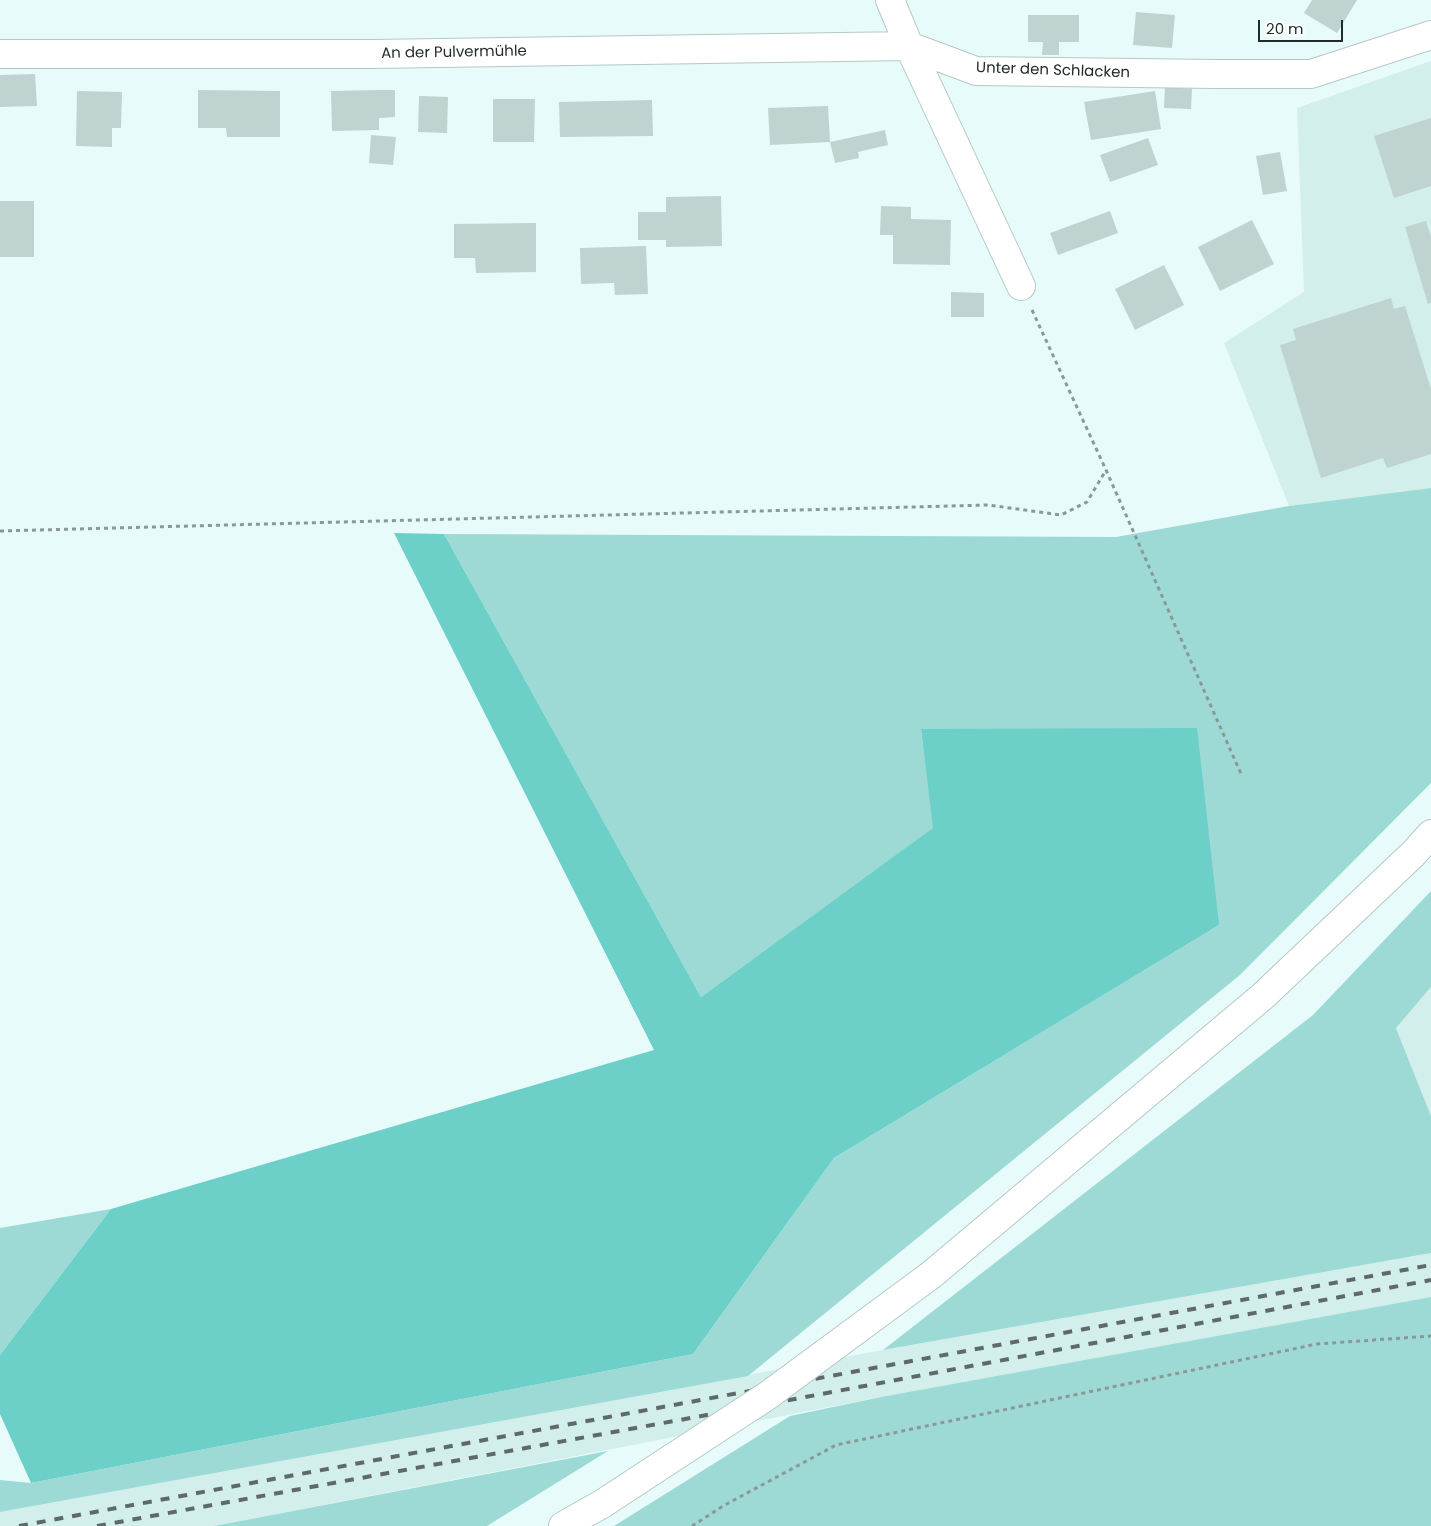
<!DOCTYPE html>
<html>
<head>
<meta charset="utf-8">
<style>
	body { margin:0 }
	#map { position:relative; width:1431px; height:1526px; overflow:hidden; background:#e7fcfa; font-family:Poppins,sans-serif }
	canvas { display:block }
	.scale { position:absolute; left:1258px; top:20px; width:85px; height:22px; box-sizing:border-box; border:2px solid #232b2a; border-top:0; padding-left:6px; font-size:15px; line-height:18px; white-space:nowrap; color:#232b2a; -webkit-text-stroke:4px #fff; paint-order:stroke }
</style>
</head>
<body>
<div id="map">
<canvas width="1431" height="1526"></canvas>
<div class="scale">20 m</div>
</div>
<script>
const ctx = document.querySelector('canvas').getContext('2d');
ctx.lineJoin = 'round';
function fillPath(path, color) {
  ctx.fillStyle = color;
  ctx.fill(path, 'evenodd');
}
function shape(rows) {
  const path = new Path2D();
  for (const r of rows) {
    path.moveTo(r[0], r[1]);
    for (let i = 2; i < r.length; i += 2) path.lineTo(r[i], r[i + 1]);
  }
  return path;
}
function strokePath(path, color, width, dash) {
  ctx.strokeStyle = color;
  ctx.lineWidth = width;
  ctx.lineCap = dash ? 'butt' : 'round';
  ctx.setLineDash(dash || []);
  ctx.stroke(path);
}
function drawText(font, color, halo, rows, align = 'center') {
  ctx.font = font + ' Poppins,sans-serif';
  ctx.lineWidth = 5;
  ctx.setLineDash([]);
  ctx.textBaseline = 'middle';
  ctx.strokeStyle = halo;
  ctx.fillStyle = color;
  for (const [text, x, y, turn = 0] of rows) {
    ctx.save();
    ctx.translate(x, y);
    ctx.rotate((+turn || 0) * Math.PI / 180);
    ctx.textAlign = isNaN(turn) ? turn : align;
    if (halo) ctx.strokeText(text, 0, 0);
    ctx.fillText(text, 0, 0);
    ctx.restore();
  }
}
fillPath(shape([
	[1431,61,1431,488,1289,506,1224,343,1304,292,1297,108],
	[1431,987,1431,1116,1396,1028],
	[1431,1253,1431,1297,881,1397,214,1526,0,1526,0,1512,883,1350]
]), '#d2efec');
fillPath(shape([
	[1431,488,1431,783,1240,975,748,1376,0,1512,0,1480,31,1483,693,1354,834,1158,1219,925,921,730,934,828,701,997,444,534,1116,537,1289,506],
	[1431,891,1431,987,1396,1028,1431,1116,1431,1253,883,1350,1313,1015],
	[111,1209,0,1355,0,1228],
	[1431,1297,1431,1526,614,1526,790,1416,881,1397],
	[608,1451,487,1526,214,1526]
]), '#9ddad5');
fillPath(shape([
	[394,533,444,534,701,997,933,828,921,729,1197,728,1219,925,834,1158,693,1354,31,1483,0,1414,0,1355,111,1209,654,1050]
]), '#6ccfc8');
fillPath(shape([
	[1312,0,1357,0,1337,33,1304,13],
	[1136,12,1175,15,1172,48,1133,45],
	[1028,15,1079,15,1079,42,1059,42,1059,55,1042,55,1043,42,1028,42],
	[35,74,37,106,0,107,0,75],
	[1165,87,1192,89,1191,109,1164,108],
	[198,90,280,91,280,137,227,137,226,128,198,128],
	[378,90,395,90,395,117,379,118,379,130,332,131,331,91],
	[77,91,122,92,121,128,112,128,112,147,76,146],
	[1155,91,1161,129,1091,140,1084,102],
	[419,96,448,97,447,133,418,132],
	[493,99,535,99,534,142,493,142],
	[652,100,653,136,560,137,559,102],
	[828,106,830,142,885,130,888,145,858,152,859,158,835,163,830,142,770,145,768,108],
	[1431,118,1431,186,1394,198,1374,136],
	[371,135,396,137,393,165,369,163],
	[1148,138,1158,165,1110,182,1100,155],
	[1280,152,1287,191,1263,195,1256,156],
	[721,196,722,246,666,247,666,240,638,240,638,212,666,212,666,197],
	[0,201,34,201,34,257,0,257],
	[881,206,911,207,911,219,951,220,950,265,893,264,893,235,880,235],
	[1110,211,1118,233,1058,255,1050,233],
	[1252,220,1274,264,1220,291,1198,247],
	[1426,221,1431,237,1431,303,1428,304,1405,227],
	[536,223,536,272,476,273,475,258,454,258,454,224],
	[646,246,648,294,615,295,614,283,581,284,580,248],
	[1164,265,1184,305,1135,330,1115,289],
	[951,292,984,293,984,317,951,317],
	[1391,298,1394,309,1405,306,1431,389,1431,454,1387,468,1383,458,1321,478,1280,345,1296,340,1293,329]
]), '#bfd3d1');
const minor = shape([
	[890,0,909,46,1021,286],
	[0,54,372,54,909,46,976,71,1215,74,1311,74,1431,35]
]);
const trunk = shape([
	[931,1275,1263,996,1413,854,1431,834],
	[563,1526,602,1504]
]);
strokePath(minor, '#b4c8c6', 30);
strokePath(trunk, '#b4c8c6', 30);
strokePath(shape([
	[1032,310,1106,470,1242,776],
	[0,531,988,505,1061,515,1087,502,1106,470],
	[692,1526,723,1506,836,1445,1317,1344,1431,1336]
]), '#8a9997', 3, [4, 4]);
strokePath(minor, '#fff', 28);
strokePath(trunk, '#fff', 28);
strokePath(shape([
	[19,1526,1431,1265],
	[97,1526,784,1401,1431,1280]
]), '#5e6a69', 4, [9, 9]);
const trunkBridge = shape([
	[602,1504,767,1396,931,1275]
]);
strokePath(trunkBridge, '#b4c8c6', 30, []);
strokePath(trunkBridge, '#fff', 28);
drawText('15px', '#232b2a', '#fff', [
	["An der Pulvermühle",454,53,-1],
	["Unter den Schlacken",1053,71,2]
]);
</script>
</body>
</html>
